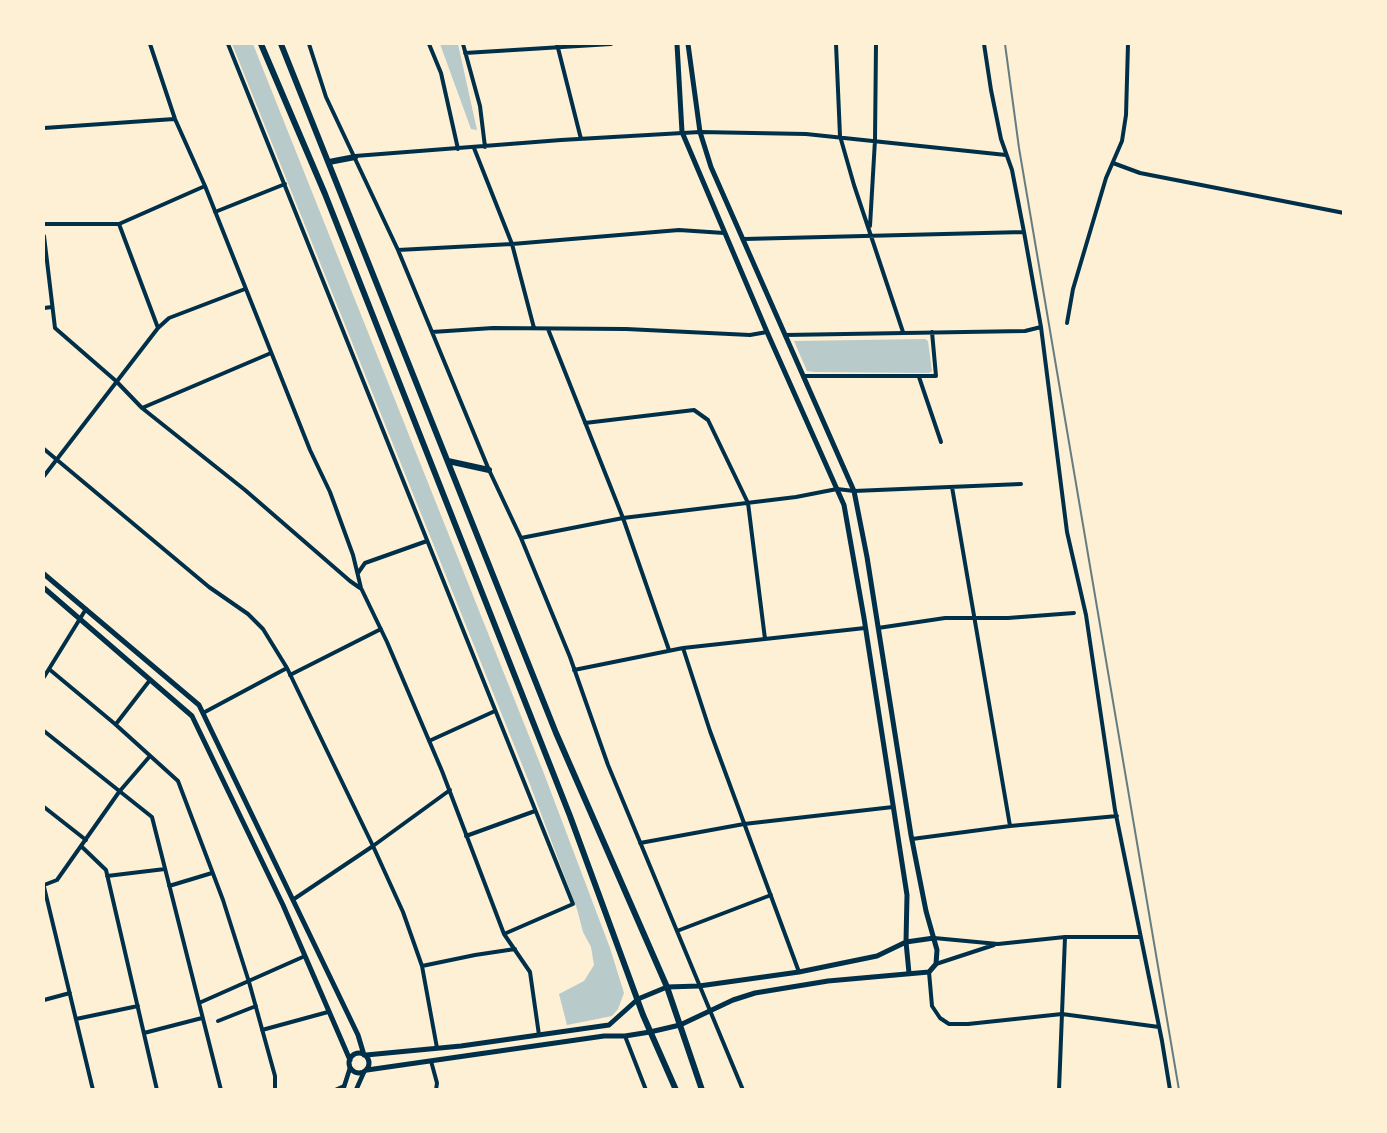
<!DOCTYPE html>
<html>
<head>
<meta charset="utf-8">
<style>
	body { margin:0 }
	#map { position:relative; width:1387px; height:1133px; overflow:hidden; background:#fdf0d5; font-family:"Space Grotesk",sans-serif }
	canvas { display:block }
	.frame { position:absolute; inset:0; border:45px solid #fdf0d5; pointer-events:none }
</style>
</head>
<body>
<div id="map">
<canvas width="1387" height="1133"></canvas>
<div class="frame"></div>
</div>
<script>
const ctx = document.querySelector('canvas').getContext('2d');
ctx.lineJoin = 'round';
function fillPath(path, color) {
  ctx.fillStyle = color;
  ctx.fill(path, 'evenodd');
}
function shape(rows) {
  const path = new Path2D();
  for (const r of rows) {
    if (r.length === 3) {
      path.moveTo(r[0] + r[2], r[1]);
      path.arc(r[0], r[1], r[2], 0, 2 * Math.PI);
      continue;
    }
    path.moveTo(r[0], r[1]);
    for (let i = 2; i < r.length; i += 2) path.lineTo(r[i], r[i + 1]);
  }
  return path;
}
function strokePath(path, color, width, dash) {
  ctx.strokeStyle = color;
  ctx.lineWidth = width;
  ctx.lineCap = dash ? 'butt' : 'round';
  ctx.setLineDash(dash || []);
  ctx.stroke(path);
}
fillPath(shape([
	[232,44,253,44,543,771,610,948,624,993,618,1009,612,1016,567,1025,559,994,584,981,594,965,591,947,583,932,577,909,529,782],
	[440,44,458,44,477,130,471,129],
	[925,339,928,341,932,371,929,373,815,372,807,371,794,341]
]), '#b9caca');
strokePath(shape([
	[150,44,175,119,205,186,310,450,330,492,353,555,361,588,387,642,442,771,504,934,530,972,539,1035],
	[228,44,573,904,504,934],
	[309,44,326,97,398,250,432,332,493,328,626,329,750,335,767,332],
	[429,44,441,73,458,149],
	[463,44,480,106,485,147],
	[557,44,581,139],
	[836,44,840,136,854,185,903,332],
	[984,44,991,90,1001,139,1012,170,1024,232,1041,327,1067,532,1086,615,1115,810,1162,1041,1170,1090],
	[465,53,611,44],
	[44,128,174,119],
	[474,148,512,244,534,328],
	[355,156,561,140,700,132,806,134,1006,155],
	[1113,163,1140,173,1344,213],
	[215,212,285,184],
	[44,224,119,224],
	[870,226,875,140,876,44],
	[44,236,55,328,116,381,142,408,245,490,350,581,360,588],
	[744,239,1024,232],
	[398,250,512,244,679,230,724,233],
	[44,308,52,307],
	[1067,323,1073,289,1106,178,1122,141,1126,115,1128,44],
	[158,328,119,224,205,186],
	[548,329,623,518,669,650],
	[432,332,489,470,521,538,570,657,608,765,743,1090],
	[785,335,1025,331,1041,327],
	[803,376,936,376,932,332],
	[919,377,941,442],
	[142,408,271,353],
	[585,423,694,410,708,420,748,503,765,639],
	[44,449,209,587,248,614,263,629,287,668,373,846,403,912,422,966,437,1048],
	[44,476,158,328,169,318,245,289],
	[952,487,1010,826],
	[521,538,623,518,796,497,837,489,854,491,1021,484],
	[358,573,365,563,427,541],
	[878,628,945,618,1008,618,1074,613],
	[683,648,710,731,799,972],
	[49,669,115,724,178,781,223,900,249,982,275,1076,275,1090],
	[574,670,683,648,865,628],
	[290,675,381,629],
	[44,677,86,609],
	[203,713,287,668],
	[116,724,150,680],
	[44,731,152,817,221,1090],
	[429,741,495,711],
	[44,807,86,840],
	[466,836,535,811],
	[912,839,1010,826,1117,816],
	[640,843,744,824,893,807],
	[81,846,106,870,157,1090],
	[107,876,165,869],
	[44,885,57,880,119,792,150,756],
	[169,886,212,873],
	[44,887,93,1090],
	[294,899,373,846,450,790],
	[677,931,771,895],
	[934,938,998,944,1065,937,1141,937],
	[936,964,994,945],
	[422,966,475,955,515,949],
	[929,972,932,1006,940,1018,949,1024,968,1024,1062,1014,1159,1027],
	[44,1000,70,993],
	[199,1003,305,956],
	[76,1019,138,1006],
	[218,1021,256,1006],
	[262,1030,328,1012],
	[144,1033,202,1018],
	[625,1036,646,1090],
	[431,1061,437,1083,436,1090],
	[335,1090,344,1086],
	[1059,1090,1065,937]
]), '#003049', 4);
strokePath(shape([
	[343,1090,350,1068],
	[356,1090,364,1072]
]), '#003049', 4.5);
strokePath(shape([
	[677,44,682,132,767,332,844,505,864,618,907,895,906,942,909,973],
	[44,574,199,705,358,1035,364,1055],
	[44,588,192,716,283,905,350,1060],
	[359,1063,10],
	[366,1055,461,1046,609,1025,638,999,667,987,699,986,799,972,877,956,906,942,934,938],
	[367,1070,604,1036,625,1036,650,1032,680,1025,733,1000,755,993,828,981,929,972,936,964,937,950,926,911,911,835,867,557,854,491,711,167,700,132,688,44]
]), '#003049', 5);
strokePath(shape([
	[261,44,325,194,570,816,643,1015,676,1090],
	[281,44,556,733,667,987,702,1090],
	[329,162,355,157],
	[448,461,489,470]
]), '#003049', 6);
strokePath(shape([
	[1005,44,1019,148,1179,1090]
]), '#657d81', 2);
</script>
</body>
</html>
